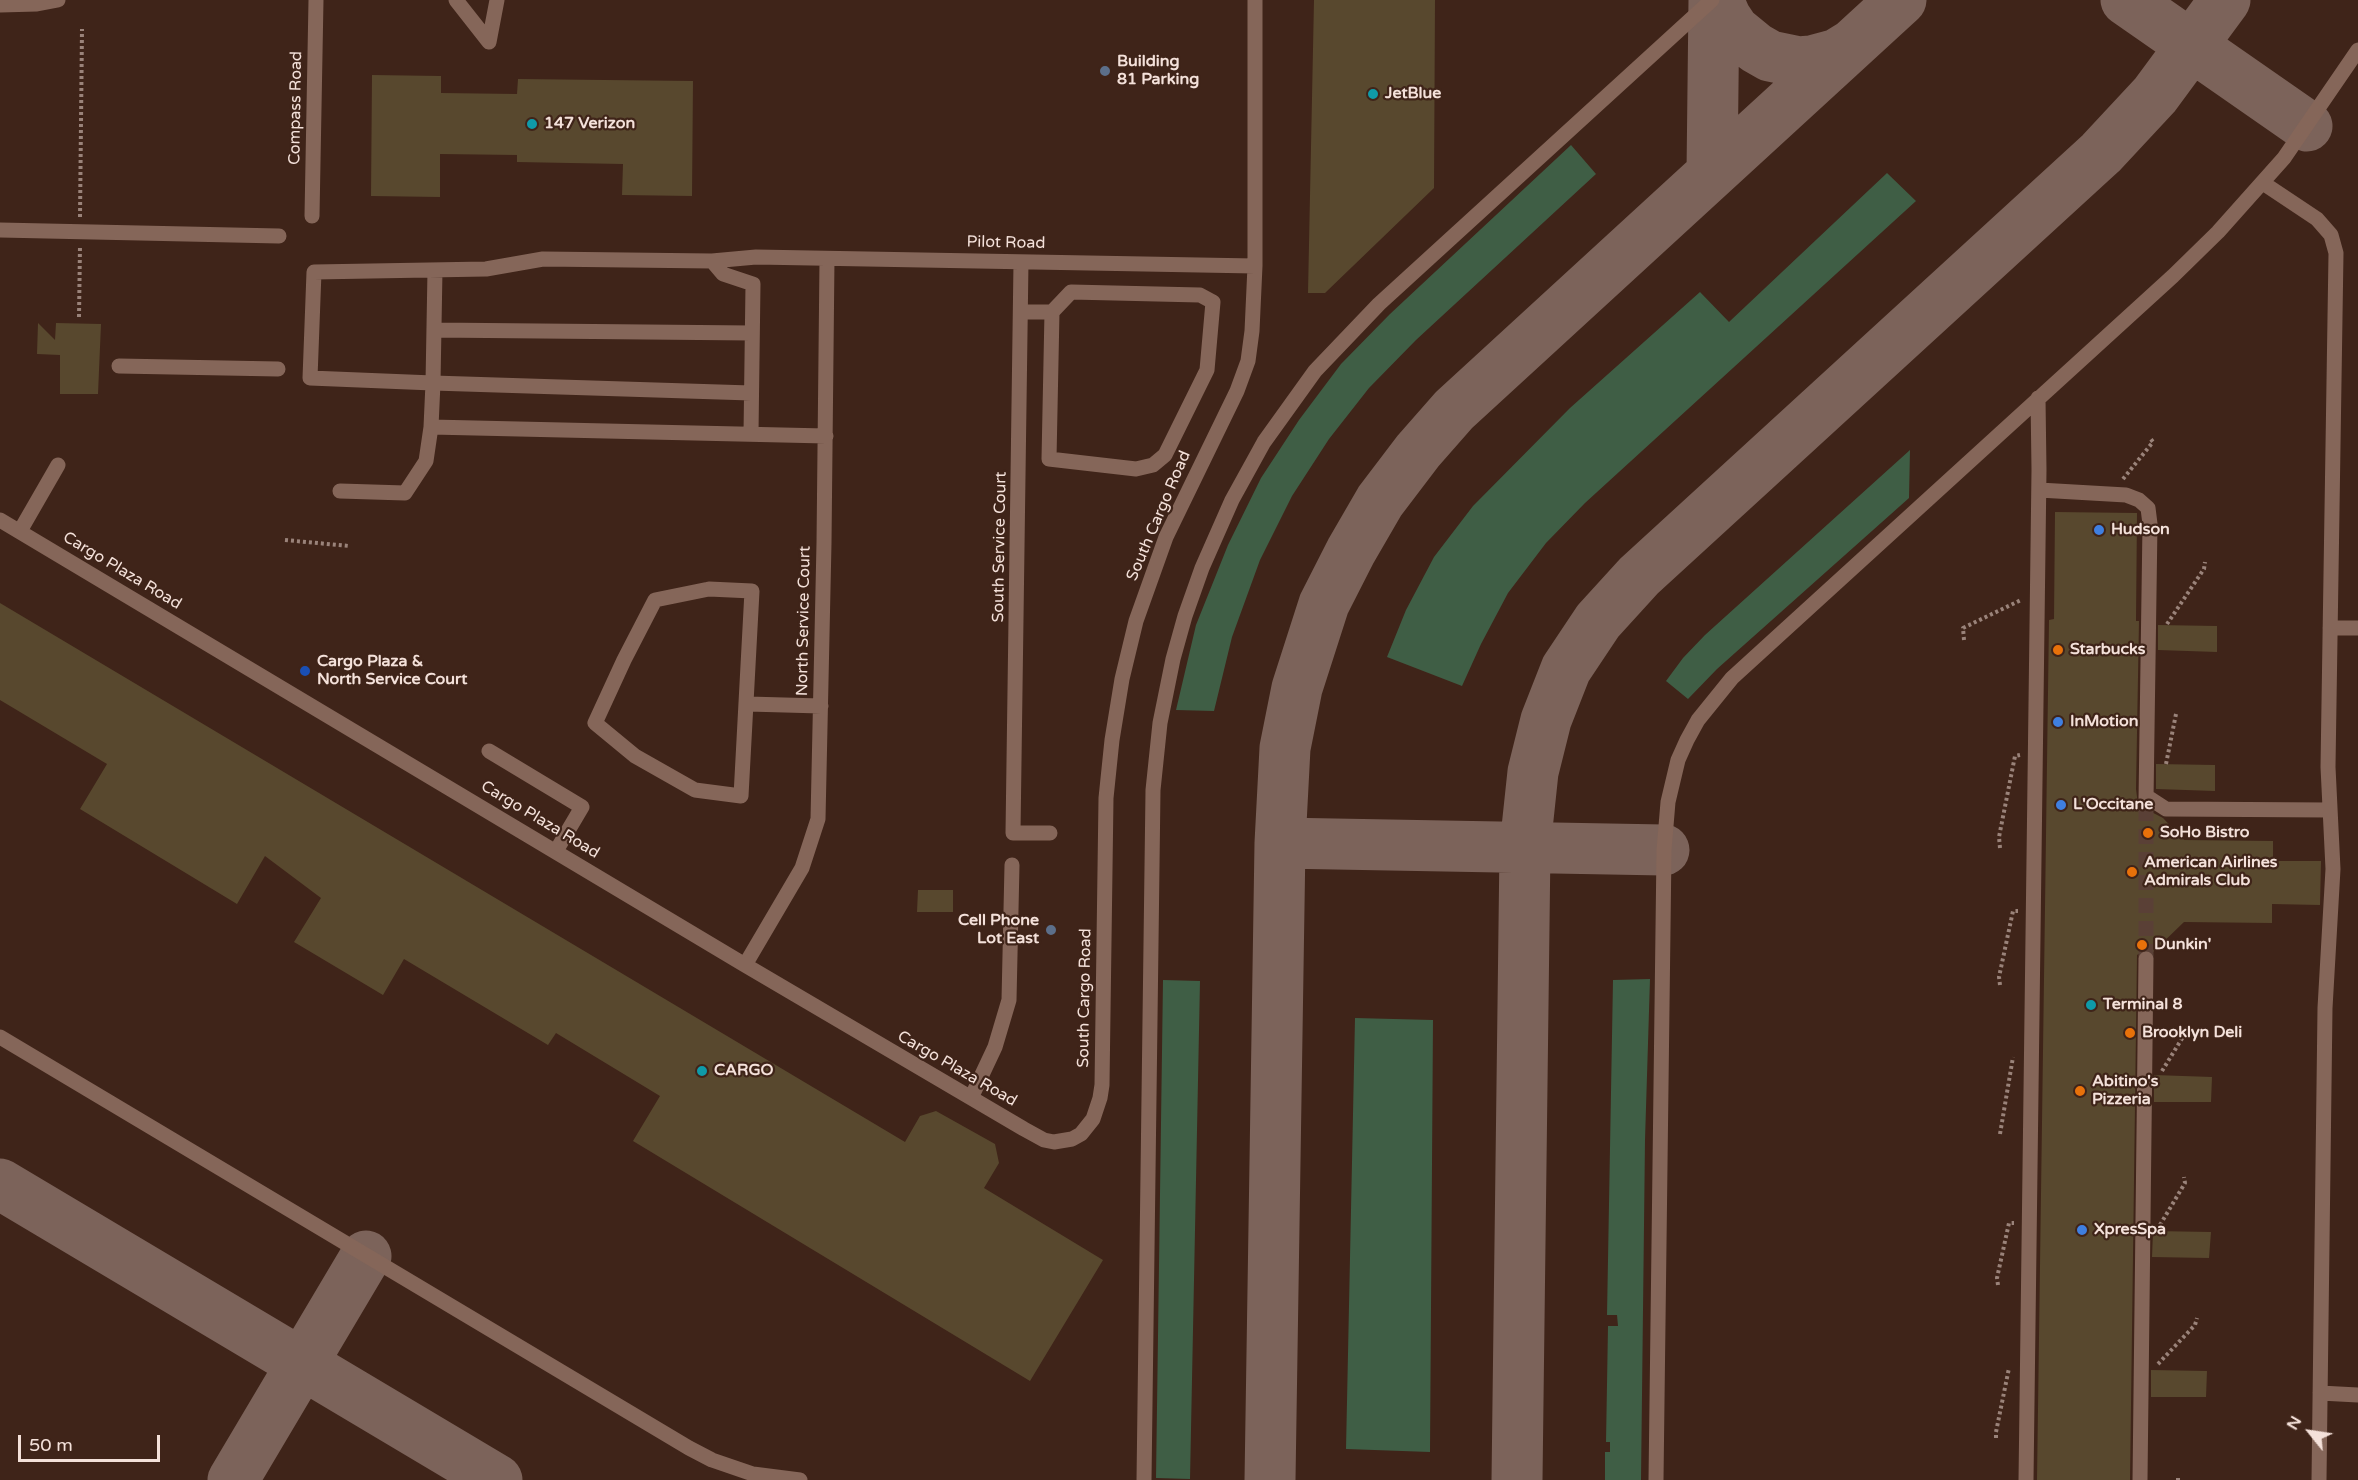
<!DOCTYPE html>
<html>
<head>
<meta charset="utf-8">
<style>
	body { margin:0 }
	#map { position:relative; width:2358px; height:1480px; overflow:hidden; background:#3f2419; font-family:"Varela Round",sans-serif }
	canvas { display:block }
	.north { position:absolute; left:2280px; top:1402px; width:60px; height:60px; -webkit-text-stroke:4px #3f2419; paint-order:stroke; rotate:300deg; font-size:16px; font-weight:700; line-height:24px; text-align:center; color:#f4e1da }
	.north::after { content:''; display:block; margin:auto; width:21px; height:27px; background:#f4e1da; clip-path:polygon(50% 0,100% 100%,50% 72%,0 100%) }
	.scale { position:absolute; left:18px; top:1435px; width:142px; height:27px; box-sizing:border-box; border:3px solid #f4e1da; border-top:0; padding-left:8px; font-size:18px; line-height:21px; white-space:nowrap; color:#f4e1da; -webkit-text-stroke:4px #3f2419; paint-order:stroke }
</style>
</head>
<body>
<div id="map">
<canvas width="2358" height="1480"></canvas>
<div class="north">N</div>
<div class="scale">50 m</div>
</div>
<script>
const ctx = document.querySelector('canvas').getContext('2d');
ctx.lineJoin = 'round';
function fillPath(path, color) {
  ctx.fillStyle = color;
  ctx.fill(path, 'evenodd');
}
function shape(rows) {
  const path = new Path2D();
  for (const r of rows) {
    path.moveTo(r[0], r[1]);
    for (let i = 2; i < r.length; i += 2) path.lineTo(r[i], r[i + 1]);
  }
  return path;
}
function strokePath(path, color, width, dash) {
  ctx.strokeStyle = color;
  ctx.lineWidth = width;
  ctx.lineCap = dash ? 'butt' : 'round';
  ctx.setLineDash(dash || []);
  ctx.stroke(path);
}
function drawText(font, color, halo, rows, align = 'center') {
  ctx.font = font + ' "Varela Round",sans-serif';
  ctx.lineWidth = 4.5;
  ctx.setLineDash([]);
  ctx.textBaseline = 'middle';
  ctx.strokeStyle = halo;
  ctx.fillStyle = color;
  for (const [text, x, y, turn = 0] of rows) {
    ctx.save();
    ctx.translate(x, y);
    ctx.rotate((+turn || 0) * Math.PI / 180);
    ctx.textAlign = isNaN(turn) ? turn : align;
    if (halo) ctx.strokeText(text, 0, 0);
    ctx.fillText(text, 0, 0);
    ctx.restore();
  }
}
fillPath(shape([
	[1571,145,1596,174,1416,340,1369,388,1329,439,1292,496,1260,560,1232,637,1214,711,1176,710,1196,625,1228,545,1261,478,1299,420,1341,364,1390,314],
	[1887,173,1916,201,1585,503,1546,543,1508,593,1481,644,1462,686,1387,657,1406,610,1434,557,1473,506,1570,408,1700,292,1729,322],
	[1910,450,1909,498,1717,669,1688,699,1666,681,1683,658,1705,635],
	[1650,979,1645,1140,1641,1480,1605,1480,1605,1452,1610,1452,1610,1442,1606,1442,1608,1326,1618,1326,1617,1315,1607,1315,1613,980],
	[1163,980,1200,981,1190,1479,1156,1478],
	[1355,1018,1433,1020,1430,1452,1346,1449]
]), '#3f5e45');
strokePath(shape([
	[1718,0,1726,18,1734,30,1756,48,1770,56,1799,62,1811,61,1837,54,1850,46],
	[2126,0,2307,126],
	[1712,173,1714,0],
	[1280,843,1664,850],
	[0,1184,497,1480],
	[233,1480,366,1256],
	[1270,1480,1280,843,1285,748,1297,688,1324,604,1351,551,1380,501,1418,451,1454,410,1901,0],
	[1517,1480,1525,847,1533,772,1546,720,1566,669,1598,621,1639,576,2101,153,2155,95,2225,0]
]), '#7c635a', 51);
fillPath(shape([
	[1314,0,1435,0,1434,188,1325,293,1308,293],
	[372,75,441,76,441,93,517,94,518,79,693,81,692,196,622,195,623,164,517,162,517,155,440,154,440,197,371,196],
	[38,323,55,340,56,323,101,324,98,394,60,394,60,355,37,354],
	[2055,512,2137,513,2136,621,2139,621,2136,789,2138,805,2163,818,2184,840,2273,841,2273,861,2321,861,2320,905,2272,904,2272,923,2184,922,2153,952,2146,949,2137,955,2130,1480,2037,1480,2049,620,2054,619],
	[0,603,905,1142,920,1116,936,1111,995,1144,999,1163,984,1188,1103,1260,1030,1381,633,1141,660,1096,556,1033,548,1045,404,959,383,995,294,942,321,898,265,856,237,904,80,809,107,764,0,700],
	[2158,625,2217,626,2217,652,2158,650],
	[2156,764,2215,765,2215,791,2156,789],
	[918,890,953,890,953,912,917,912],
	[2154,1075,2212,1077,2211,1102,2154,1102],
	[2153,1231,2211,1232,2209,1258,2152,1257],
	[2151,1370,2207,1371,2206,1397,2151,1397]
]), '#58482e');
strokePath(shape([
	[2146,959,2146,800]
]), '#5a4036', 15, [15, 8]);
strokePath(shape([
	[80,217,82,29],
	[79,317,80,246],
	[2123,479,2153,442,2150,438],
	[285,540,349,546],
	[2167,624,2204,569,2205,562],
	[1964,640,1963,628,2021,600],
	[2166,764,2176,714],
	[2000,848,1999,837,2015,756,2020,755],
	[2000,985,1999,977,2013,911,2018,911],
	[2162,1071,2186,1032,2185,1025],
	[2000,1134,2013,1057],
	[2160,1225,2185,1183,2184,1177],
	[1998,1285,1997,1278,2009,1223,2014,1223],
	[2158,1364,2195,1325,2197,1318],
	[1996,1438,1996,1432,2009,1368],
	[2178,1480,2178,1478]
]), '#9a837a', 4, [3, 3]);
strokePath(shape([
	[456,0,489,42],
	[0,5,37,4,58,0],
	[489,42,497,0],
	[2263,183,2317,219,2331,235,2336,253,2328,767,2333,869,2325,1008,2319,1480],
	[312,216,316,0],
	[0,230,279,236],
	[712,261,723,274,753,284,751,434],
	[1021,262,1013,833,1050,833],
	[435,270,433,383,751,393],
	[1021,312,1052,312,1071,292,1200,295,1213,302,1207,370,1165,455,1153,465,1136,469,1049,459,1052,312],
	[434,330,752,333],
	[119,366,278,369],
	[826,436,431,427,433,383,310,378,314,272,486,269,543,259,712,261,756,257,1255,266],
	[2039,490,2126,495,2139,500,2148,508,2150,524,2146,800],
	[340,491,405,493,426,461,431,427],
	[0,520,745,965,1024,1129,1044,1140,1054,1142,1072,1139,1081,1134,1093,1119,1100,1098,1102,1085,1106,798,1112,740,1122,679,1136,621,1166,537,1237,391,1248,361,1252,331,1255,266,1255,0],
	[20,531,58,465],
	[709,589,752,591,741,796,695,790,635,756,595,723,624,660,655,600,709,589],
	[2330,628,2358,628],
	[748,704,821,706],
	[489,751,582,807,556,851],
	[2146,796,2166,809,2329,810],
	[745,965,802,868,818,819,824,543,827,259],
	[0,1037,689,1448,712,1460,753,1474,800,1480],
	[971,1098,995,1047,1009,1000,1012,865],
	[2320,1393,2358,1395],
	[1144,1480,1153,790,1160,723,1173,659,1185,616,1202,568,1232,500,1264,442,1315,371,1379,304,1712,0],
	[1656,1480,1664,850,1668,802,1678,760,1687,740,1698,720,1732,678,2173,276,2218,232,2284,158,2358,50],
	[2026,1480,2039,470,2038,398],
	[2140,1480,2146,959]
]), '#856659', 15);
for (const [x, y, r, color] of [
	[1105,71,6,"#5c6f8a"],
	[1373,94,6,"#0f9aa8"],
	[532,124,6,"#0f9aa8"],
	[2099,530,6,"#3f7fe0"],
	[2058,650,6,"#e8710a"],
	[305,671,6,"#1a4fb4"],
	[2058,722,6,"#3f7fe0"],
	[2061,805,6,"#3f7fe0"],
	[2148,833,6,"#e8710a"],
	[2132,872,6,"#e8710a"],
	[1051,930,6,"#5c6f8a"],
	[2142,945,6,"#e8710a"],
	[2091,1005,6,"#0f9aa8"],
	[2130,1033,6,"#e8710a"],
	[702,1071,6,"#0f9aa8"],
	[2080,1091,6,"#e8710a"],
	[2082,1230,6,"#3f7fe0"]
]) {
  const dot = new Path2D();
  dot.arc(x, y, r, 0, 2 * Math.PI);
  ctx.fillStyle = color;
  ctx.fill(dot);
  strokePath(dot, '#3f2419', 2);
}
drawText('bold 16px', '#f4e1da', '#3f2419', [
	["Building",1117,62],
	["81 Parking",1117,80],
	["JetBlue",1385,94],
	["147 Verizon",544,124],
	["Hudson",2111,530],
	["Starbucks",2070,650],
	["Cargo Plaza &",317,662],
	["North Service Court",317,680],
	["InMotion",2070,722],
	["L'Occitane",2073,805],
	["SoHo Bistro",2160,833],
	["American Airlines",2144,863],
	["Admirals Club",2144,881],
	["Cell Phone",1039,921,"right"],
	["Lot East",1039,939,"right"],
	["Dunkin'",2154,945],
	["Terminal 8",2103,1005],
	["Brooklyn Deli",2142,1033],
	["CARGO",714,1071],
	["Abitino's",2092,1082],
	["Pizzeria",2092,1100],
	["XpresSpa",2094,1230]
], 'left');
drawText('16px', '#f4e1da', '#3f2419', [
	["Compass Road",296,108,-89],
	["Pilot Road",1006,243,1],
	["South Cargo Road",1159,516,-67],
	["South Service Court",1000,547,-89],
	["Cargo Plaza Road",122,571,31],
	["North Service Court",804,621,-89],
	["Cargo Plaza Road",540,820,31],
	["South Cargo Road",1085,998,-89],
	["Cargo Plaza Road",957,1069,30]
]);
</script>
</body>
</html>
